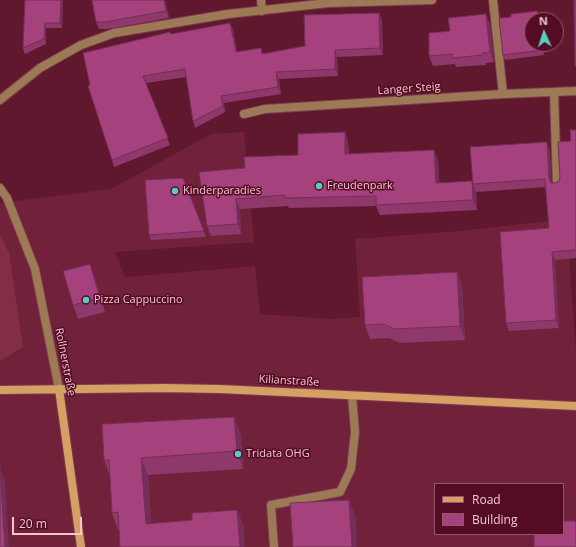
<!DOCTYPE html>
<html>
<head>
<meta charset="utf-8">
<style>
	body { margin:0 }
	#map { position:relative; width:576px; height:547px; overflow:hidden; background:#60182e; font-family:"Open Sans",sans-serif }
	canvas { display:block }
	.legend { position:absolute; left:434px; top:483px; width:130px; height:52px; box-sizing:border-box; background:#540c24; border:1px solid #945668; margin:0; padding:5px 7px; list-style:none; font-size:12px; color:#f3c6ce }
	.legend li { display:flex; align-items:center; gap:8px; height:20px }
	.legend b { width:20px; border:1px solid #945668 }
	.north { position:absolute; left:524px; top:12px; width:40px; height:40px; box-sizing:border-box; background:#540c24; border:1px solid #945668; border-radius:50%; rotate:357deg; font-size:11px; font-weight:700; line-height:16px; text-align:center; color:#f3c6ce }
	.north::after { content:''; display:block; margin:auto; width:14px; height:18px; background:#56cec2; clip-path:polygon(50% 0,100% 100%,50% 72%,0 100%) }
	.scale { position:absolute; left:12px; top:517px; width:70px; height:18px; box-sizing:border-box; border:2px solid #f3c6ce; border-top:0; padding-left:5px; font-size:12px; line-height:14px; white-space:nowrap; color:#f3c6ce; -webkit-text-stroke:3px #540c24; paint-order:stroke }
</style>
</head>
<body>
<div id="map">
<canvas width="576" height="547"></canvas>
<ul class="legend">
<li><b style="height:5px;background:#d69f64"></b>Road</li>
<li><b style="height:11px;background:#a5417c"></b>Building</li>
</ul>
<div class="north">N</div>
<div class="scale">20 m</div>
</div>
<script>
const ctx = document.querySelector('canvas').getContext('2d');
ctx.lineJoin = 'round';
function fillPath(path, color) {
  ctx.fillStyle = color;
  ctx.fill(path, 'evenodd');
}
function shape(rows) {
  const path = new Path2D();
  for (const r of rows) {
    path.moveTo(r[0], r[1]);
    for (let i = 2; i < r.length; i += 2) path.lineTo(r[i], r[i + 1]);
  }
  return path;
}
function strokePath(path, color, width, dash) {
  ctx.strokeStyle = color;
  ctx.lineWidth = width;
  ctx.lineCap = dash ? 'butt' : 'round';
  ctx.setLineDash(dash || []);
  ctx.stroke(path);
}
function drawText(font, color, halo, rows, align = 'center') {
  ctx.font = font + ' "Open Sans",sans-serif';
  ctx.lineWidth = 3;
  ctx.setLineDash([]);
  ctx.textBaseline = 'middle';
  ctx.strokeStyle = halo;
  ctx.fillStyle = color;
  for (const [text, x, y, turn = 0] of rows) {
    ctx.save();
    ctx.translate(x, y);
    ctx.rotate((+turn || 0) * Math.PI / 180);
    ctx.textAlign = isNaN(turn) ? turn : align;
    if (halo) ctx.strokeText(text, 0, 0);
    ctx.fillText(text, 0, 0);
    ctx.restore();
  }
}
fillPath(shape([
	[244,132,254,242,115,252,125,277,255,266,260,314,331,319,360,317,355,239,460,231,566,219,576,352,576,547,0,547,0,203,111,189,211,134],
	[435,484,563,484,563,534,435,534]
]), '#712139');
fillPath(shape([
	[0,235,9,253,23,347,0,361]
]), '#832e45');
const lane = shape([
	[261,0,262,11],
	[554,92,557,186],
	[274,547,271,505,340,492,351,469,355,432,352,396]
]);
const street = shape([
	[493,0,503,94],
	[0,100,40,68,81,45,114,33,228,14,328,3,432,0],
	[244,114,265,109,503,94,576,91],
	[0,188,7,198,35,269,59,389]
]);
const secondary = shape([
	[59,389,81,547],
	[0,390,164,388,220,389,576,406]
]);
strokePath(lane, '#7d3b4e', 10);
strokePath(street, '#7d3b4e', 10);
strokePath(secondary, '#7d3b4e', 10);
strokePath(lane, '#9d7a56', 8);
strokePath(street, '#9d7a56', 8);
strokePath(secondary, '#d69f64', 8);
fillPath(shape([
	[25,0,63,0,62,28,46,28,46,44,25,54,23,48],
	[165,0,169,18,108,29,99,29,96,22],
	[537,11,539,16,532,44,543,44,544,55,505,60,503,55,511,17],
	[379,13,382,20,383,55,337,57,338,76,279,79,281,94,224,103,225,112,195,128,193,121,186,77,146,83,170,145,114,167,90,85,171,34,230,23,233,30,237,52,261,48,263,54,305,46],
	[490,24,494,62,486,63,486,65,456,67,455,64,433,66,429,56,450,31],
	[576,130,576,258,555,260,559,328,509,331,506,323,549,228,546,187,476,192,477,210,380,215,376,206,289,208,288,206,240,209,241,234,211,236,207,226,245,168,298,155,345,132,348,142,349,154,438,160,439,183,472,181,473,184,550,150,551,183,555,183,559,181,571,141],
	[183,178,206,237,151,240,149,235],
	[457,272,462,286,465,340,400,343,389,338,370,339,365,325],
	[95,278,105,312,78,319,73,305],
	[241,434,243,469,148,475,151,523,192,520,237,510,244,527,118,530,112,513,110,476,104,460]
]), '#8e386b');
fillPath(shape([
	[61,0,63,0,62,28,60,23],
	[164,0,165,0,169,18,166,11],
	[537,11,539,16,540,20,539,20],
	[379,13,382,20,383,55,380,48],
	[486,14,490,24,494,62,490,52],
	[45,23,46,28,46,44,44,39],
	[230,23,233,30,238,59,236,52],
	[542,44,543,44,544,55,543,50],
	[335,50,337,57,338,76,335,69],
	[276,72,279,79,281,94,278,87],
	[221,96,224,103,225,112,223,106],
	[345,132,348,142,349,165,345,154],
	[547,142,550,150,552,186,549,178],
	[434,150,438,160,440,194,436,183],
	[472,181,476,192,477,210,473,200],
	[236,199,240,209,241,234,238,224],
	[552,252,555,260,559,328,556,320],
	[90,264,95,278,105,312,100,298],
	[457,272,462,286,465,340,460,326],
	[234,417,241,434,243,469,237,451],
	[141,458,148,475,152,541,146,524],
	[0,459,1,470,5,481,9,547,5,547,0,478],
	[349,500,356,517,357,547,352,547],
	[237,510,244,527,245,547,240,547]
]), '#742e57');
const building = shape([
	[25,0,61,0,60,23,45,23,44,39,23,48,25,0],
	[92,0,164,0,166,11,105,22,96,22,92,0],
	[574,0,576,0,576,66,575,66,574,0],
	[537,11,539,20,532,20,532,44,542,44,543,50,503,55,499,18,511,17,511,14,537,11],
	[379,13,380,48,335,50,335,69,276,72,278,87,221,96,223,106,193,121,185,69,143,76,168,138,112,160,88,86,90,85,83,53,170,32,171,34,230,23,236,52,261,48,262,54,305,46,304,15,379,13],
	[486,14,490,52,482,53,482,55,453,58,452,54,429,56,429,33,450,31,448,18,486,14],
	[570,130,576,130,576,250,552,252,556,320,506,323,500,232,549,228,545,179,473,184,470,147,547,142,549,178,551,183,555,183,559,181,560,178,558,142,571,141,570,130],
	[345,132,345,154,434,150,436,183,472,181,473,200,376,205,376,196,285,198,285,195,236,199,238,224,207,226,199,172,245,168,244,157,298,155,298,134,345,132],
	[183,178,204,231,149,235,145,180,183,178],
	[90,264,100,298,73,305,63,271,90,264],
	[457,272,460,326,395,329,383,324,365,325,362,277,457,272],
	[234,417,237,451,141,458,146,524,192,520,192,513,237,510,240,547,120,547,118,512,112,513,109,460,104,460,102,424,234,417],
	[0,472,5,547,0,547,0,472],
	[349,500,352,547,293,547,290,503,349,500],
	[563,521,576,521,576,547,534,547,534,534,563,534,563,521]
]);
fillPath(building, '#a5417c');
strokePath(building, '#742e57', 1);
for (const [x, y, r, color] of [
	[319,186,4,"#56cec2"],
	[175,191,4,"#56cec2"],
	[86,300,4,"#56cec2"],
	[238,454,4,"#56cec2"]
]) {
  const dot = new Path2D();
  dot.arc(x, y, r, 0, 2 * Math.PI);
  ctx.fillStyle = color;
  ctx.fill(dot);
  strokePath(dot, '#540c24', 1.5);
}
drawText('11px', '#f3c6ce', '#540c24', [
	["Langer Steig",409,89,-4],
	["Rollnerstraße",65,362,79],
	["Kilianstraße",289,381,3]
]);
drawText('11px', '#f3c6ce', '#540c24', [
	["Freudenpark",327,186],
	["Kinderparadies",183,191],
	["Pizza Cappuccino",94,300],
	["Tridata OHG",246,454]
], 'left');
</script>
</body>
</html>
